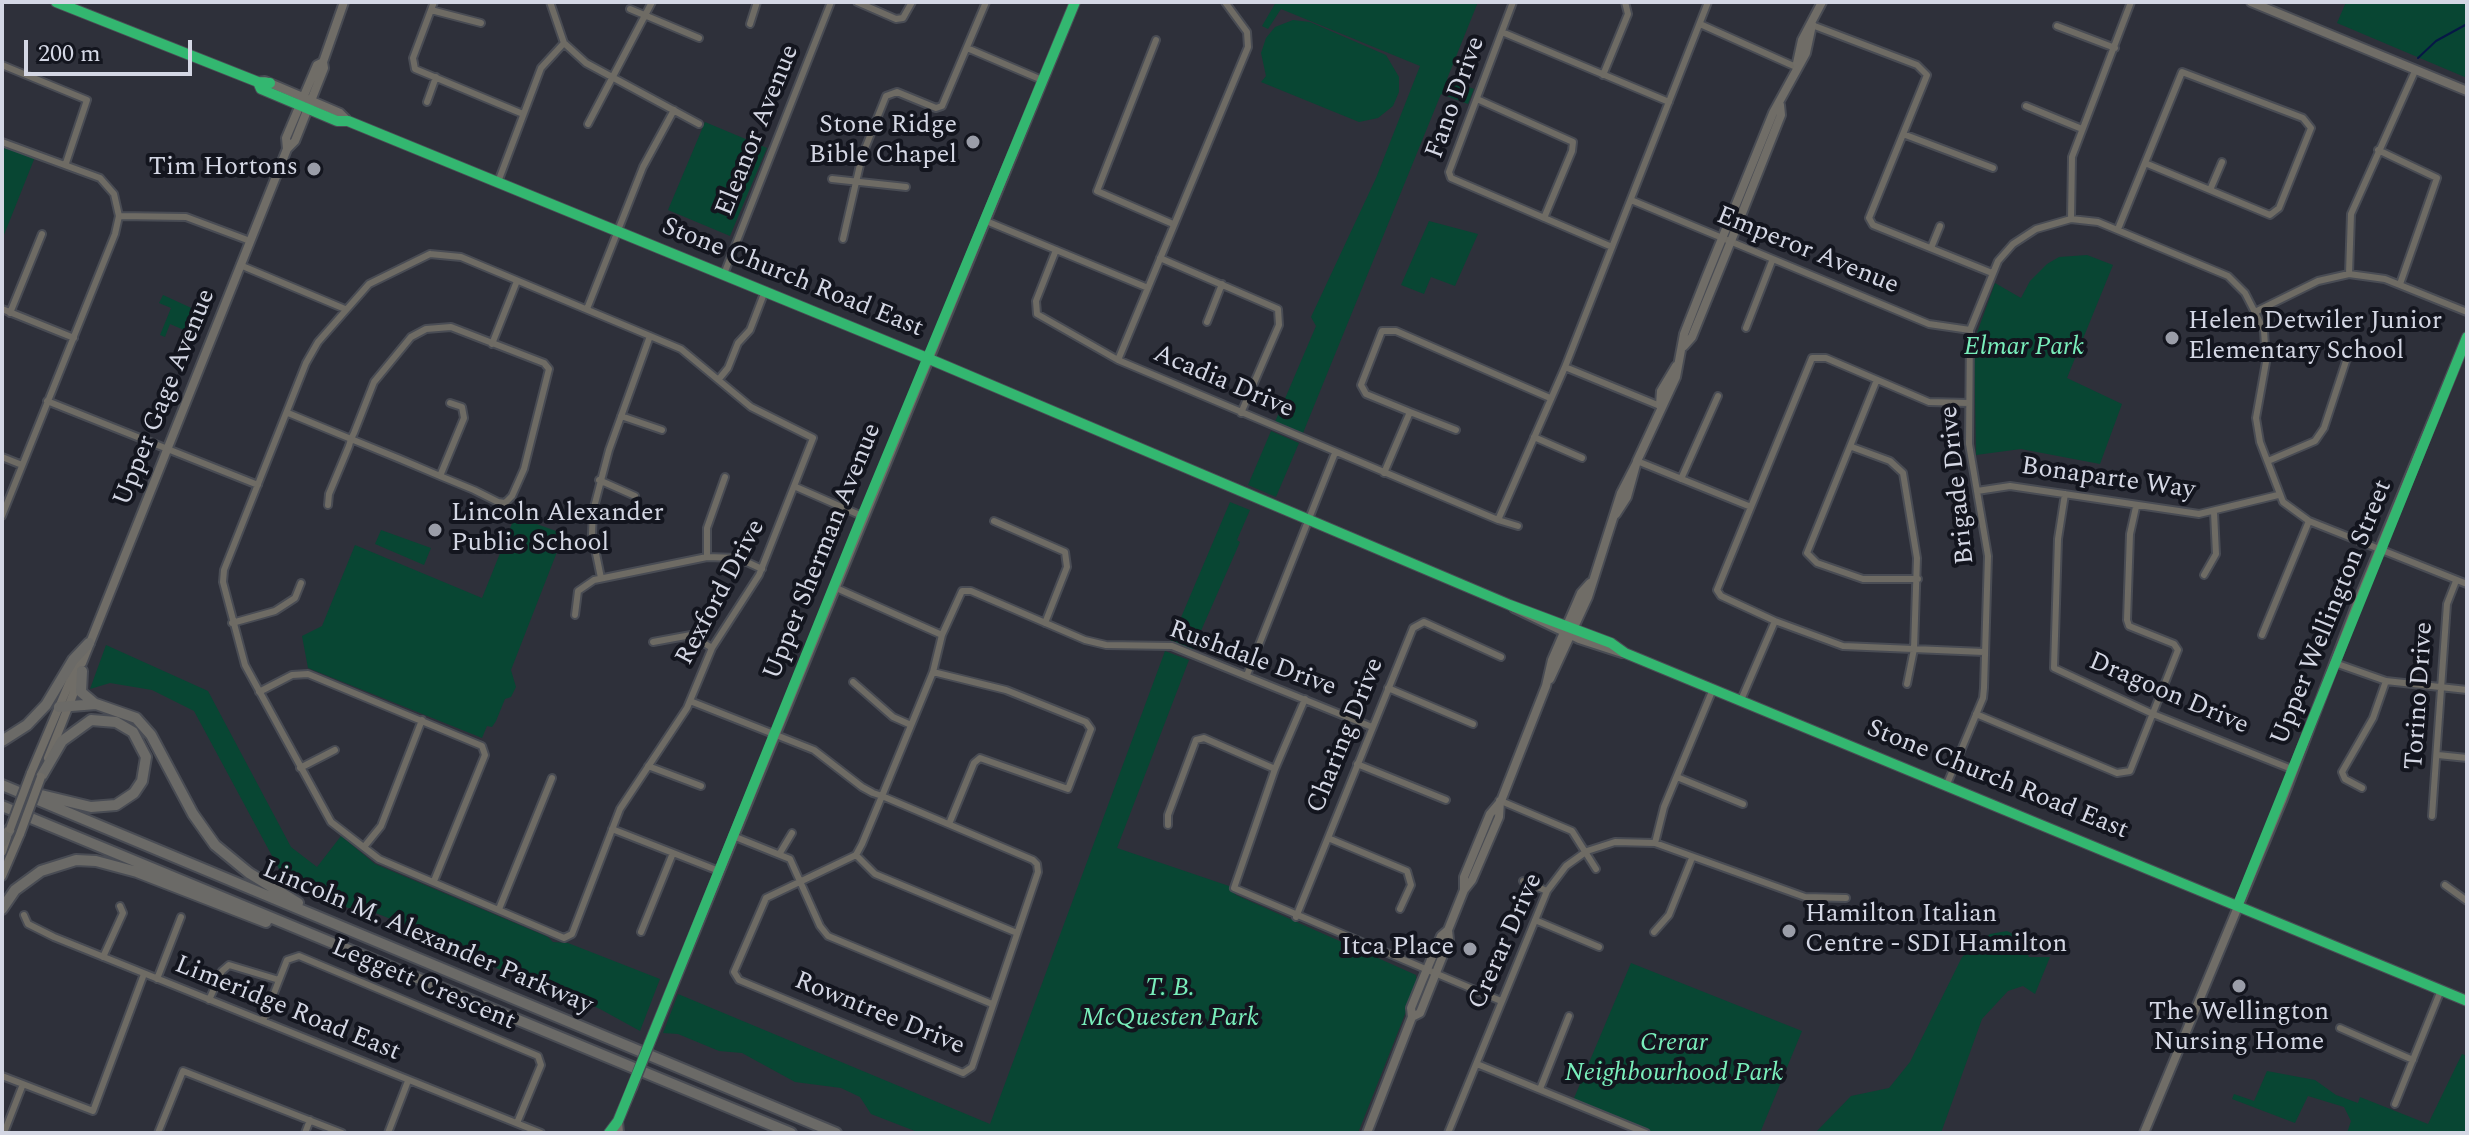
<!DOCTYPE html>
<html>
<head>
<meta charset="utf-8">
<style>
	body { margin:0 }
	#map { position:relative; width:2469px; height:1135px; overflow:hidden; background:#2e303a; font-family:Spectral,serif }
	canvas { display:block }
	.frame { position:absolute; inset:0; border:4px solid #d4d7e4; pointer-events:none }
	.scale { position:absolute; left:24px; top:40px; width:168px; height:36px; box-sizing:border-box; border:4px solid #d4d7e4; border-top:0; padding-left:10px; font-size:24px; line-height:28px; white-space:nowrap; color:#d4d7e4; -webkit-text-stroke:6px #13151e; paint-order:stroke }
</style>
</head>
<body>
<div id="map">
<canvas width="2469" height="1135"></canvas>
<div class="frame"></div>
<div class="scale">200 m</div>
</div>
<script>
const ctx = document.querySelector('canvas').getContext('2d');
ctx.lineJoin = 'round';
function fillPath(path, color) {
  ctx.fillStyle = color;
  ctx.fill(path, 'evenodd');
}
function shape(rows) {
  const path = new Path2D();
  for (const r of rows) {
    path.moveTo(r[0], r[1]);
    for (let i = 2; i < r.length; i += 2) path.lineTo(r[i], r[i + 1]);
  }
  return path;
}
function strokePath(path, color, width, dash) {
  ctx.strokeStyle = color;
  ctx.lineWidth = width;
  ctx.lineCap = dash ? 'butt' : 'round';
  ctx.setLineDash(dash || []);
  ctx.stroke(path);
}
function drawText(font, color, halo, rows, align = 'center') {
  ctx.font = font + ' Spectral,serif';
  ctx.lineWidth = 8;
  ctx.setLineDash([]);
  ctx.textBaseline = 'middle';
  ctx.strokeStyle = halo;
  ctx.fillStyle = color;
  for (const [text, x, y, turn = 0] of rows) {
    ctx.save();
    ctx.translate(x, y);
    ctx.rotate((+turn || 0) * Math.PI / 180);
    ctx.textAlign = isNaN(turn) ? turn : align;
    if (halo) ctx.strokeText(text, 0, 0);
    ctx.fillText(text, 0, 0);
    ctx.restore();
  }
}
fillPath(shape([
	[1276,2,1478,2,1447,79,1474,89,1468,104,1441,94,1303,433,1275,422,1316,326,1311,317,1376,178,1420,66,1281,9,1268,29,1262,26],
	[2346,2,2467,2,2467,78,2337,23],
	[1293,20,1310,22,1386,55,1399,77,1399,92,1393,106,1378,118,1359,122,1261,82,1266,76,1261,53,1266,38,1275,27],
	[705,122,767,148,730,236,668,210],
	[2,147,35,157,2,240],
	[1429,221,1478,234,1455,286,1431,277,1424,294,1401,285],
	[2087,255,2113,265,2067,378,2122,404,2100,464,2021,449,1976,455,1974,341,1995,283,2021,298,2030,281,2047,264,2059,257],
	[163,295,198,311,203,301,208,303,190,346,186,344,191,333,170,324,165,337,160,335,171,308,159,303],
	[1271,431,1299,443,1276,497,1248,485],
	[1230,502,1250,510,1237,540,1240,542,1193,649,1171,641],
	[515,516,564,534,511,670,516,687,511,697,505,699,496,721,492,727,487,726,482,738,308,668,302,636,322,626,355,545,482,598],
	[381,530,431,548,424,565,375,544],
	[106,645,208,691,291,847,317,867,341,836,375,864,548,937,553,942,568,943,660,979,640,1031,600,1009,536,980,517,977,487,964,464,948,368,910,348,908,285,880,194,711,152,690,110,683,90,689],
	[1165,651,1189,660,1117,848,1229,886,1236,895,1416,975,1417,984,1358,1133,920,1133,871,1114,860,1097,841,1088,795,1082,742,1053,719,1051,678,1034,663,1033,678,994,990,1124],
	[2007,931,2019,937,2029,957,2050,957,2035,994,2023,986,2008,991,1982,1019,1941,1133,1815,1133,1851,1096,1889,1088,1910,1062,1962,957,1990,934],
	[1631,963,1802,1031,1760,1133,1646,1133,1572,1103],
	[2462,1054,2467,1056,2467,1133,2347,1133,2351,1121,2344,1107,2308,1096,2295,1123,2232,1099,2234,1094,2254,1101,2267,1071,2315,1080,2336,1095,2358,1103,2360,1097,2428,1124]
]), '#084633');
strokePath(shape([
	[2418,58,2436,41,2467,24]
]), '#061746', 2);
const minor = shape([
	[434,2,413,58,415,69,523,114],
	[550,2,564,43,586,63,699,124],
	[857,2,896,19,903,18,912,2],
	[1225,2,1247,32,1248,47,1118,360,1498,520,1565,367,1708,2],
	[1513,2,1449,172,1451,178,1612,247],
	[630,9,699,38],
	[431,10,481,23],
	[750,24,757,2],
	[1700,24,1796,67],
	[1812,25,1917,65,1927,75,1869,218,1873,225,1992,273],
	[2057,26,2115,48],
	[1502,32,1669,102],
	[1156,40,1097,191,1173,224],
	[967,48,1042,80],
	[2,65,87,100,66,163],
	[1603,75,1628,14,1625,2],
	[1477,99,1573,142,1572,151,1544,218],
	[427,102,436,77],
	[2026,106,2082,129],
	[588,124,652,2],
	[1903,134,1993,168],
	[2,142,100,178,114,194,119,216,115,234,2,516],
	[2378,150,2437,178,2400,284],
	[832,179,906,187],
	[498,182,541,68,564,43],
	[2210,190,2222,162],
	[1631,200,1929,324,1970,330],
	[119,216,186,217,250,241],
	[2071,219,2072,157,2131,2],
	[986,221,1148,288],
	[2118,229,2182,72,2303,118,2311,128,2279,208,2270,215,2145,163],
	[843,239,862,156,886,96,897,92,936,108,942,106,986,2],
	[1931,248,1940,226],
	[1056,250,1036,301,1037,314,1118,360],
	[430,254,461,257,681,349,751,407,813,438,759,575,712,648,687,708,620,809,572,934,564,938,379,859,331,822,245,665,223,582,224,570,306,363,318,342,369,284,430,254],
	[1160,258,1278,309,1279,325,1241,413],
	[240,265,345,309],
	[724,274,831,2],
	[2349,274,2351,214,2415,71],
	[2,309,74,338],
	[587,309,643,167,674,110],
	[2257,311,2318,281,2349,274,2385,279,2467,312],
	[10,313,42,234],
	[1207,322,1222,284],
	[1746,328,1772,261],
	[492,344,517,281],
	[1565,367,1660,406],
	[719,379,728,368,738,343,750,330,765,291],
	[1876,382,1807,553,1817,563,1863,579,1918,579],
	[47,401,258,485],
	[1969,403,1929,402,1826,358,1812,358,1717,590,1721,596,1775,621,1843,646,1984,652],
	[1410,412,1456,430],
	[288,413,351,439,400,459,440,476,474,490,498,502,505,503,512,496,524,469,549,369,544,363,451,327,426,329,411,337,374,382,354,433,351,439,349,446,329,494,328,505],
	[621,416,662,430],
	[1534,437,1582,458],
	[1852,447,1890,461,1903,473,1917,558,1914,649,1907,684],
	[2,457,22,465],
	[1637,461,1751,507],
	[2268,461,2315,441,2324,428,2350,349],
	[1384,473,1410,412,1366,394,1361,385,1382,331,1396,331,1550,398],
	[440,476,464,418,462,407,450,403],
	[1681,479,1718,396],
	[599,480,635,496],
	[796,487,862,516],
	[1977,491,2010,486,2199,514,2278,495],
	[2065,494,2058,539,2054,668,2153,714,2294,770],
	[1498,520,1518,526],
	[994,521,1065,552,1067,567,1045,623],
	[707,557,707,528,725,477],
	[2204,575,2216,554,2214,512],
	[601,578,592,534,593,511,609,450,650,336],
	[834,587,942,635],
	[575,615,578,591,594,580,707,557,738,558,762,569],
	[232,623,275,611,295,598,301,583],
	[2262,635,2309,521],
	[653,642,691,635,712,648],
	[2335,663,2386,681,2467,690],
	[933,672,1006,690,1086,722,1091,729,1068,789,980,758,974,763,949,824],
	[1247,675,1335,453],
	[853,682,893,717,911,725],
	[1388,688,1473,724],
	[259,692,292,675,308,674,482,746,485,755,434,881],
	[1305,699,1275,769,1234,888,1501,1001],
	[1741,700,1775,621],
	[690,701,814,750,862,787,873,793,882,796,1033,860,1037,864,1038,872,972,1067,963,1073,739,980,734,972,766,898,856,855,862,844,882,796,933,672,942,635,962,591,971,591,1085,640,1106,645,1172,646,1372,727],
	[1976,714,2117,773,2130,771,2178,650,2174,644,2129,626,2127,620,2130,534,2136,507],
	[2438,755,2467,758],
	[1357,764,1446,800],
	[648,766,701,786],
	[300,768,335,750],
	[1677,777,1743,804],
	[1947,784,1983,698,1984,688,1988,556,1969,444,1970,330,1998,261,2013,244,2036,229,2071,219,2098,222,2228,276,2245,293,2264,330,2266,362,2256,418,2260,442,2283,502,2309,521,2467,584],
	[2362,788,2345,779,2342,772,2373,718,2386,681],
	[1501,801,1572,831,1596,869],
	[2432,816,2447,604,2456,581],
	[1168,825,1168,815,1196,740,1204,738,1275,769],
	[612,829,719,871],
	[733,836,790,859,820,926,828,936,992,1004],
	[1328,838,1407,871,1411,885,1400,909],
	[1655,843,1664,807,1713,689],
	[364,847,381,826,422,720],
	[780,853,792,833],
	[856,855,875,874,1017,933],
	[1523,881,1547,891],
	[2445,885,2467,901],
	[499,909,552,778],
	[24,915,28,924,54,937,541,1133],
	[1296,917,1413,628,1424,622,1501,657],
	[1535,920,1599,947],
	[641,932,673,853],
	[1654,932,1669,915,1692,858],
	[103,957,123,913,120,906],
	[157,979,181,917],
	[209,1000,222,971,229,965,279,980],
	[263,1021,287,960,299,956,538,1056,541,1065,517,1123],
	[2340,1028,2413,1060],
	[1477,1064,1646,1133],
	[2,1076,93,1111,144,974],
	[1540,1089,1569,1016],
	[2395,1104,2441,990],
	[4,1133,23,1084],
	[158,1133,183,1071,342,1133],
	[305,1133,310,1120],
	[388,1133,408,1081],
	[1448,1133,1547,891,1566,866,1587,851,1615,842,1655,843,1805,897,1846,898]
]);
const secondary = shape([
	[56,2,258,82,265,81,340,113,348,121],
	[2251,2,2467,91],
	[1797,63,1802,40,1822,2],
	[258,82,261,89,337,121,348,121,927,358,1510,605,1611,643,1625,653,2467,1001],
	[287,149,286,138,297,112,317,65,323,62],
	[1684,346,1692,337,1733,236,1781,115,1780,105],
	[1660,405,1661,391,1676,366],
	[1616,514,1627,497,1637,461,1676,377,1684,334,1706,278,1773,113,1806,53,1812,25],
	[1514,608,1579,639,1622,653],
	[1550,679,1588,597,1621,493,1637,462],
	[48,758,80,677],
	[31,773,76,667,82,663,287,149,295,141,324,68,323,62,344,2],
	[2,852,7,837],
	[2,876,20,834],
	[1464,890,1472,880,1499,817,1500,801],
	[1412,1017,1420,1013,1449,940,1448,930,1464,890,1464,877,1490,814,1501,801,1546,686,1552,660,1581,593,1590,583],
	[650,1042,1075,2],
	[618,1121,619,1133],
	[609,1133,618,1121,632,1088],
	[1367,1133,1412,1017,1411,1008,1422,981,1441,936,1448,930],
	[2144,1133,2282,801,2356,606,2467,337]
]);
const motorway = shape([
	[82,671,81,692,94,703],
	[59,707,96,704,136,718,151,735,193,814,215,845,249,873,298,903],
	[2,741,27,725,46,705,73,660,89,643],
	[2,785,836,1133],
	[33,793,91,807,116,805,134,793,142,781,146,757,133,732,116,722,91,720,62,741,41,777],
	[2,806,791,1133],
	[2,842,10,829],
	[2,909,15,890,41,871,76,860,96,861,137,872,266,922]
]);
strokePath(minor, '#494c54', 10);
strokePath(secondary, '#494c54', 12);
strokePath(motorway, '#494c54', 14);
strokePath(minor, '#6e6b64', 6);
strokePath(secondary, '#706d67', 8);
strokePath(motorway, '#6b6a67', 10);
const secondaryBridge = shape([
	[10,829,31,773],
	[20,834,41,777],
	[632,1088,650,1042]
]);
strokePath(secondaryBridge, '#494c54', 12, []);
strokePath(secondaryBridge, '#706d67', 8);
strokePath(shape([
	[56,2,258,82,270,83],
	[258,82,261,89,337,121,348,121,927,358,1510,605,1611,643,1625,653,2467,1001],
	[2238,904,2467,337],
	[609,1133,618,1121,862,516,1075,2]
]), '#33b770', 10);
for (const [x, y, r, color] of [
	[973,142,8,"#9a9da8"],
	[314,169,8,"#9a9da8"],
	[2172,338,8,"#9a9da8"],
	[435,530,8,"#9a9da8"],
	[1789,931,8,"#9a9da8"],
	[1470,949,8,"#9a9da8"],
	[2239,986,8,"#9a9da8"]
]) {
  const dot = new Path2D();
  dot.arc(x, y, r, 0, 2 * Math.PI);
  ctx.fillStyle = color;
  ctx.fill(dot);
  strokePath(dot, '#13151e', 3);
}
drawText('26px', '#d4d7e4', '#13151e', [
	["Fano Drive",1457,98,-70],
	["Eleanor Avenue",759,131,-68],
	["Emperor Avenue",1807,252,22],
	["Stone Church Road East",792,279,22],
	["Acadia Drive",1223,383,23],
	["Upper Gage Avenue",166,398,-68],
	["Bonaparte Way",2108,480,8],
	["Brigade Drive",1959,485,-96],
	["Upper Sherman Avenue",824,552,-68],
	["Rexford Drive",722,593,-62],
	["Upper Wellington Street",2333,613,-68],
	["Rushdale Drive",1252,660,20],
	["Dragoon Drive",2168,695,23],
	["Torino Drive",2421,696,-86],
	["Charing Drive",1347,736,-68],
	["Stone Church Road East",1997,781,22],
	["Lincoln M. Alexander Parkway",427,939,23],
	["Crerar Drive",1507,942,-66],
	["Leggett Crescent",423,986,23],
	["Limeridge Road East",287,1010,22],
	["Rowntree Drive",879,1015,22]
]);
drawText('26px', '#d4d7e4', '#13151e', [
	["Stone Ridge",957,127],
	["Bible Chapel",957,157],
	["Tim Hortons",298,169],
	["Helen Detwiler Junior",2188,323,"left"],
	["Elementary School",2188,353,"left"],
	["Lincoln Alexander",451,515,"left"],
	["Public School",451,545,"left"],
	["Hamilton Italian",1805,916,"left"],
	["Centre - SDI Hamilton",1805,946,"left"],
	["Itca Place",1454,949],
	["The Wellington",2239,1014,"center"],
	["Nursing Home",2239,1044,"center"]
], 'right');
drawText('italic 26px', '#79eebb', '#13151e', [
	["Elmar Park",2024,349],
	["T. B.",1170,990],
	["McQuesten Park",1170,1020],
	["Crerar",1674,1045],
	["Neighbourhood Park",1674,1075]
]);
</script>
</body>
</html>
